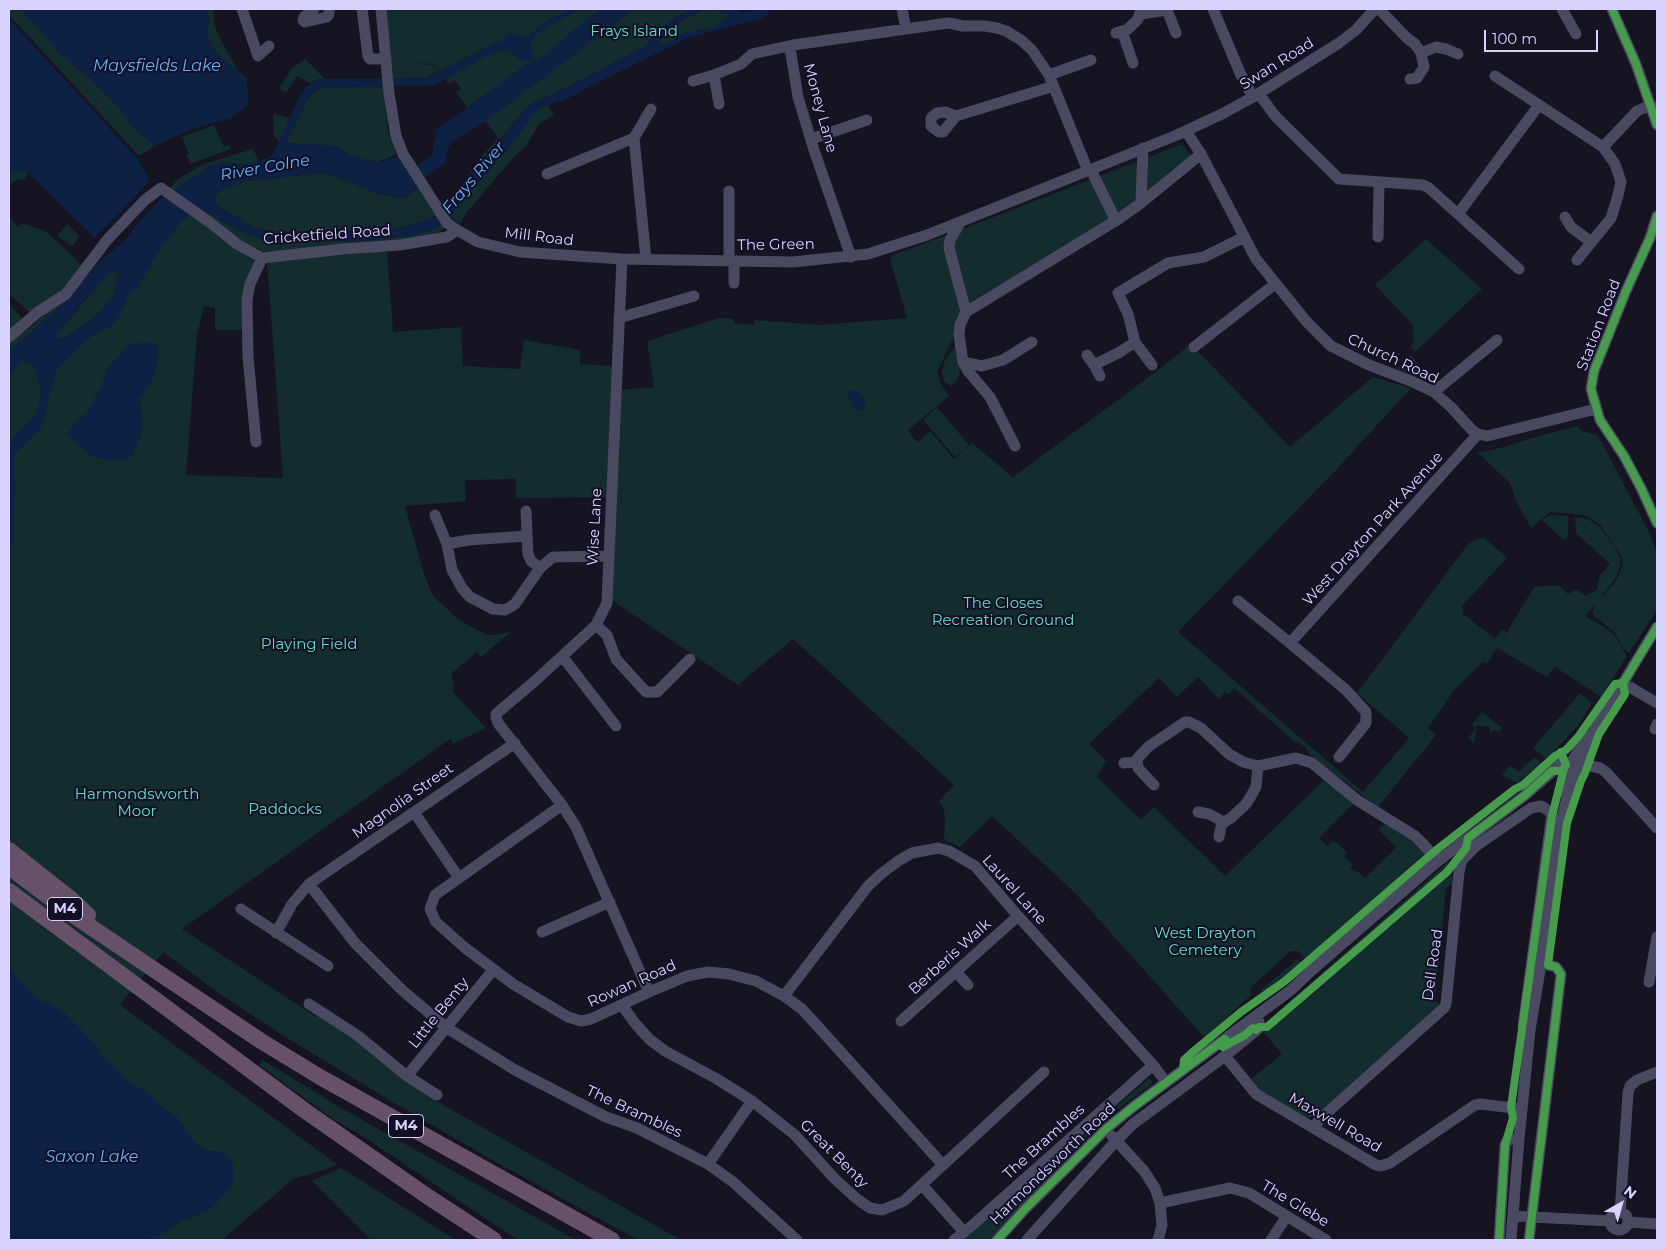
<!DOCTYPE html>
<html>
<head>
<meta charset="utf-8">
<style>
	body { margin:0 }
	#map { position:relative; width:1666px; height:1249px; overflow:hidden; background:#161421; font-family:Montserrat,sans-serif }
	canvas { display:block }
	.frame { position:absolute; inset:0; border:10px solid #d9d4ff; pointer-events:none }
	.north { position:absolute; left:1596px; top:1179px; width:50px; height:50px; -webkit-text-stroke:4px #130f26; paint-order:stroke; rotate:38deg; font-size:14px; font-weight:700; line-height:20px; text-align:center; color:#d9d4ff }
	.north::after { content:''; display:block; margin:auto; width:18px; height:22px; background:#d9d4ff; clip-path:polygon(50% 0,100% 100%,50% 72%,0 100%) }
	.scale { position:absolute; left:1484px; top:30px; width:114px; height:22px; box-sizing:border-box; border:2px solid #d9d4ff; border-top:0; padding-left:6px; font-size:15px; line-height:18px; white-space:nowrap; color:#d9d4ff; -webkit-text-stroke:4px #130f26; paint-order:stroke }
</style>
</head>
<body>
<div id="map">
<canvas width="1666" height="1249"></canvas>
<div class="frame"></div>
<div class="north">N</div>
<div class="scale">100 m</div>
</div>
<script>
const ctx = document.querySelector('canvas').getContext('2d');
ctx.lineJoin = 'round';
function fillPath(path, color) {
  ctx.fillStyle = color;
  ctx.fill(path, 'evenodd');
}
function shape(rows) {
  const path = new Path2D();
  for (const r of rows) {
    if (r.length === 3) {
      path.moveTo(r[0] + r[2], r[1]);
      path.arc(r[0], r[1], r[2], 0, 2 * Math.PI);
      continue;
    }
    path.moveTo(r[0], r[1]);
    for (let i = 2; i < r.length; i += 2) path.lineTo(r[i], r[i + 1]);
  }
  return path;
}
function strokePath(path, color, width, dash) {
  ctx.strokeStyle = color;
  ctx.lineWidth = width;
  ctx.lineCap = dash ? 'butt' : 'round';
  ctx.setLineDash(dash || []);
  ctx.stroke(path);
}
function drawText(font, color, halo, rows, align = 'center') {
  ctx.font = font + ' Montserrat,sans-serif';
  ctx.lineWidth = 4;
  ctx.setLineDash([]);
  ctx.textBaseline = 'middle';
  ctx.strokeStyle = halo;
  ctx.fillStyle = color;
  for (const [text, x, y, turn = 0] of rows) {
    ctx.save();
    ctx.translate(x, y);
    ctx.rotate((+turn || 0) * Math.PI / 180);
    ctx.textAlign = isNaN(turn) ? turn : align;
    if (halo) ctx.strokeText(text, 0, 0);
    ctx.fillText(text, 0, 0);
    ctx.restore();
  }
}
fillPath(shape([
	[9,9,21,9,62,55,100,88,123,112,132,126,155,146,139,156,9,15],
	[205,9,213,9,215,27,221,40,238,71,247,78,246,80,215,52,210,43,207,32,209,18],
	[384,9,692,9,682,13,660,29,646,46,564,89,530,104,467,178,475,164,498,138,486,121,467,107,458,95,456,93,461,89,455,80,449,84,432,64,411,62,432,65,438,72,427,78,388,79],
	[707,9,716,10,730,15,712,29,696,31,677,37,669,43,659,47,657,44,673,26,700,11],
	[305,59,325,79,318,79,311,84,297,76,286,93,279,88,291,69],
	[329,87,383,87,388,133,399,153,377,163,352,156,334,146,286,143,306,101,316,90],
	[548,105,554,115,539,124,526,146,513,158,466,213,460,224,449,216,538,108],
	[274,114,290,118,280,142,274,136,273,115],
	[214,125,224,147,229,145,231,149,190,164,186,155,189,154,182,137],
	[1182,144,1191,156,1124,211,967,304,955,334,937,372,941,384,949,396,908,430,914,439,918,442,930,431,954,459,972,443,1013,477,1153,374,1191,344,1290,447,1373,377,1411,388,1335,471,1178,632,1363,792,1409,738,1357,693,1468,544,1477,539,1485,538,1507,558,1461,607,1464,610,1462,613,1495,639,1502,629,1506,632,1503,639,1534,587,1558,585,1568,594,1576,589,1586,596,1589,593,1593,593,1598,588,1598,581,1600,578,1599,576,1610,564,1576,533,1575,517,1588,519,1600,527,1615,548,1620,558,1621,564,1616,577,1599,600,1614,584,1620,573,1623,565,1621,556,1601,526,1594,520,1583,515,1550,512,1531,528,1515,499,1510,483,1477,452,1493,450,1546,434,1577,426,1582,431,1597,435,1601,441,1648,530,1657,553,1657,610,1629,653,1624,649,1615,633,1592,614,1596,604,1585,616,1609,630,1616,637,1627,656,1601,697,1555,667,1547,677,1497,648,1487,664,1483,662,1455,689,1428,728,1436,735,1378,807,1311,756,1305,747,1298,742,1296,743,1234,688,1229,694,1225,692,1219,699,1198,677,1177,697,1159,678,1089,744,1106,760,1097,777,1141,820,1154,807,1225,876,1325,779,1353,804,1319,838,1327,846,1332,841,1336,842,1347,853,1344,856,1353,865,1350,867,1355,872,1357,871,1365,878,1396,848,1378,829,1385,824,1414,842,1424,854,1307,960,1298,951,1291,951,1252,986,1250,990,1251,995,1205,1038,1075,893,992,816,960,847,944,840,945,822,944,809,939,801,954,785,793,639,738,685,610,599,619,390,654,387,647,341,719,318,733,319,734,323,754,325,755,320,820,325,907,318,890,259,893,255,960,230],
	[853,390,860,393,865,400,866,404,862,410,853,406,849,397],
	[253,149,259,161,244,165,234,163,211,165,172,193,168,190,178,179,204,164],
	[9,172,28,172,25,180,18,179,9,185],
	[321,173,333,175,373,192,394,197,404,198,409,195,419,184,437,216,419,223,397,229,368,232,335,231,269,231,254,228,221,208,215,201,214,198,220,190,246,181],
	[199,208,219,219,287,244,316,239,351,242,393,238,424,232,439,226,442,223,444,228,438,233,412,239,273,252,262,251,228,233,197,210],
	[192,213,234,248,253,260,254,264,243,294,242,330,215,330,215,308,204,306,197,335,186,475,283,478,267,261,387,251,393,332,461,327,463,366,520,369,524,340,580,350,580,364,612,366,606,497,516,498,516,479,465,480,466,501,405,506,424,574,433,596,458,619,479,631,488,635,495,635,511,632,481,657,477,652,451,674,454,684,453,692,486,728,453,744,450,739,182,929,315,1016,327,1018,437,1098,436,1101,681,1240,638,1240,501,1165,394,1103,287,1038,223,996,163,952,120,1005,338,1165,308,1175,294,1178,222,1240,9,1240,9,375,21,362,29,363,35,366,87,340,109,319,119,301,125,298,180,222],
	[9,216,18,227,21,223,45,231,71,254,83,267,64,292,37,309,29,312,9,294],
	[67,224,78,235,79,237,72,246,57,236],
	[1426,239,1482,289,1415,352,1411,347,1414,341,1412,324,1375,285],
	[112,271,119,275,117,287,111,299,97,315,75,332,60,339,57,338,57,334,102,280],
	[69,297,59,308,9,351,9,343,11,340,32,326,44,314],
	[9,304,22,318,9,331],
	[956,345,960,367,959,376,955,383,950,386,944,381,942,373,945,360],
	[1411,355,1429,377,1429,380,1397,369],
	[937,407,969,445,955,457,923,420],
	[1550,515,1568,516,1568,535,1566,539,1562,539,1542,520],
	[1580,693,1592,703,1578,726,1546,759,1533,748],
	[1482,712,1502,728,1499,732,1495,730,1490,733,1490,727,1477,725,1474,743,1468,738,1476,729,1472,725],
	[1535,757,1541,763,1517,783,1502,775,1510,765,1518,772],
	[1447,863,1450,867,1453,884,1446,888,1435,1001,1441,1005,1315,1116,1306,1118,1262,1093,1251,1079,1282,1054,1263,1032,1271,1025,1269,1020],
	[1298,959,1306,966,1306,969,1268,999,1266,999,1261,993,1262,989],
	[263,1060,341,1108,576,1240,518,1240,367,1139,333,1119,259,1065],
	[1149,1078,1153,1083,1100,1123,1079,1144,990,1240,963,1240],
	[341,1168,456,1240,371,1240,312,1181]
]), '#132c2d');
fillPath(shape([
	[21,9,205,9,209,18,207,32,210,43,215,52,246,80,249,98,246,106,231,118,192,129,155,146,132,126,123,112,100,88,62,55],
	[569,9,581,9,553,23,536,35,529,44,534,55,533,58,528,61,520,60,508,49,502,50,491,54,434,85,321,88,315,90,306,101,286,143,334,146,352,156,377,163,391,159,400,155,418,183,409,195,404,198,373,192,333,175,321,173,246,181,220,190,214,198,217,204,221,208,254,228,269,231,335,231,368,232,397,229,419,223,437,216,530,104,564,89,646,46,668,23,682,13,692,9,732,9,743,13,753,11,756,9,770,9,767,15,762,18,688,38,592,85,567,99,539,108,507,150,449,215,439,226,424,232,409,236,371,240,351,242,316,239,287,244,263,240,236,230,200,208,192,213,180,222,158,252,138,288,125,298,119,301,109,319,57,369,41,428,19,450,13,457,16,491,13,508,14,538,9,559,9,441,36,414,41,393,35,367,29,363,21,362,9,375,9,351,59,308,74,292,99,262,124,241,137,224,161,199,172,193,179,186,211,165,223,162,244,165,266,159,274,153,300,94,309,85,318,79,388,79,427,78,495,43,499,42,506,35,511,33,524,38,553,17],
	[707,9,716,10,729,16,712,29,685,33,677,37,669,43,658,46,657,44,663,35,673,26,700,11],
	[113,271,119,275,117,287,111,299,97,315,75,332,60,339,57,338,57,334,76,310,102,280],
	[599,9,635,9,486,121,452,141,440,163,437,157,439,153,433,143,437,138,434,131,454,116,456,117,467,107,528,63,543,56],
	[9,19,136,157,150,181,95,238,28,172,9,172],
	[151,342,157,346,159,355,153,379,140,398,142,426,140,439,132,455,128,458,118,461,92,457,67,435,73,424,85,415,102,384,107,369,129,344],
	[851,390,860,393,865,400,865,406,862,410,857,411,854,408,846,393],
	[9,967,35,997,48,1003,66,1014,95,1044,98,1048,99,1054,112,1064,130,1083,147,1092,163,1108,177,1117,190,1136,200,1147,206,1150,221,1152,230,1158,233,1164,234,1179,231,1186,215,1205,209,1210,180,1222,161,1234,156,1240,9,1240]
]), '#0d2144');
strokePath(shape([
	[405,177,412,178,439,159,441,143],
	[93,327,109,319,119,301,123,285]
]), '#0d2144', 14);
strokePath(shape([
	[242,9,258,56,269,46],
	[314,9,304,17,303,20,305,22,327,17,329,14,329,9],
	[362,9,368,56,370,59,386,59],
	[381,9,389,94,396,136,403,154,435,204,447,223,457,230,478,242,520,252,622,259,793,262,868,254,927,235,1177,135,1224,113,1253,97,1339,43,1356,30,1375,9],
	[902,9,906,29],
	[1213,9,1241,75,1253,97],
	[1379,9,1407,38,1415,44,1421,53,1436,47,1446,49,1458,54],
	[1562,9,1576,34],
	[1612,9,1636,64,1657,125],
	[1141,14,1167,10,1176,33],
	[1122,31,1133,63],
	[1116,33,1128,29,1138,19,1141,9],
	[714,75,719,104],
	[1049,75,1091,60],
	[1495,76,1603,147,1615,164,1621,182,1617,199,1611,218,1577,260],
	[1410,79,1417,78,1424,67,1421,53],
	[693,81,714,75,741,64,752,54,793,45],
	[1259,94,1276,117,1339,179,1423,185,1429,188,1519,269],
	[956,116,945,112,937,113,931,118,931,126,939,132,943,132,956,116,1054,86],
	[1186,131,1201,154,1256,259,1306,321,1331,346,1369,365,1411,381,1434,392,1451,407,1472,430,1478,434,1487,436,1596,409],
	[634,138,651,109],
	[811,139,867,120],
	[1603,147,1637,111,1651,105],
	[1091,170,1116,221],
	[547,174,634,138,646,259],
	[729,191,729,261],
	[1141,203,1143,148],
	[1458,214,1539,105],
	[1657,216,1650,238,1626,291,1594,371,1591,389,1600,420,1624,456,1641,488,1657,523],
	[1565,217,1571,227,1591,242],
	[960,223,950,240,949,248,966,312,960,325,959,335,963,362,968,371,990,397,1015,446],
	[1378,237,1379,182],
	[851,257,814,150,798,97,790,48,793,45,941,24,949,23,963,26,985,26,997,28,1006,31,1021,40,1032,50,1049,75,1088,171],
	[622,259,607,603,596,625,535,681,496,714,496,717,498,723,562,805,576,827,649,992],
	[734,283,734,261],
	[966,312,1120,218,1141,203,1201,154],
	[619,318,694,296],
	[9,337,38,312,66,294,107,240,145,200,161,188,208,221,237,244,262,258,343,249,400,245,447,237,457,230],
	[1135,342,1152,365],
	[1194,347,1275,284],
	[1087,355,1094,365,1120,352,1135,342,1128,314,1118,293,1168,263,1204,257,1244,237],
	[963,362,982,366,1003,360,1032,342],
	[1094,365,1100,376],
	[1434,392,1497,340],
	[256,442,248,357,247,300,250,284,262,258],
	[526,511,528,554,531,561,540,568],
	[435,515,447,544,452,570,462,588,470,597,493,609,505,610,515,604,540,568,553,557,609,556],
	[447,544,469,540,526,536],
	[1238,601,1290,643,1478,434],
	[596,625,607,635,616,659,646,692,657,692,690,659],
	[1290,643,1346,690,1366,712,1366,723,1339,757],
	[562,656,616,726],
	[1623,683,1657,703],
	[1655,729,1657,724],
	[1124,763,1136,762],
	[1154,785,1138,768,1137,759,1148,747,1185,722,1189,722,1201,728,1229,754,1243,762,1258,766,1296,758,1312,763,1357,800,1415,836,1423,844,1438,861],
	[1567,798,1565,786,1572,762,1582,743,1588,736],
	[562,805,435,895,430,909,436,922,464,947,513,984,568,1017,581,1021,591,1019,649,992,687,976,708,972,729,974,756,981,784,996,802,1009,943,1165],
	[414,812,459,878],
	[1198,812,1209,814,1224,822,1231,818,1246,804,1251,796,1256,787,1258,766],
	[1219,837,1221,827,1224,822],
	[309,884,355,943,403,991,447,1028,515,1070,606,1117,637,1128,708,1164,733,1182,797,1240],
	[241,909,328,966],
	[542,932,610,902],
	[276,933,292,904,309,884,515,743],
	[956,972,968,985],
	[1649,982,1657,937],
	[784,996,868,886,881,874,898,861,912,853,938,848,949,851,975,866,1018,916,1153,1065,1166,1082],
	[309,1004,357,1035,407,1076],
	[622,1005,634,1022,649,1039,665,1051,717,1079,752,1101,795,1135,835,1179,857,1199,870,1208,882,1210,904,1201,1044,1072],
	[901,1021,1018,916],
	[1225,1056,1256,1094,1376,1165,1381,1166,1390,1163,1475,1105,1480,1104,1522,1109],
	[437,1095,407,1076,493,970],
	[1313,1128,1320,1119,1444,1008,1446,1004,1459,872,1462,860,1476,846,1531,808,1541,806,1549,811,1552,816,1551,821,1523,1026],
	[1112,1136,1144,1171,1155,1188,1160,1203,1162,1225,1158,1240],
	[708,1164,752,1101],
	[922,1185,964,1232],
	[1160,1203,1230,1188,1249,1193,1326,1240],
	[1620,1212,1628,1093,1630,1086,1637,1080,1657,1072],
	[1619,1221,9],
	[1513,1216,1610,1221],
	[1628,1222,1657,1224],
	[954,1240,968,1229,1153,1065],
	[997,1240,1025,1209,1106,1129,1133,1107,1291,990,1312,970,1438,861,1524,796,1562,763,1572,762,1600,768,1606,772,1657,828],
	[1027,1240,1116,1141,1133,1124,1225,1056,1258,1029,1259,1022,1256,1016],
	[1271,1240,1287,1216],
	[1499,1240,1505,1145,1507,1141,1511,1139,1519,1139],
	[1511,1240,1519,1139,1530,1030,1541,964,1563,814,1567,798,1573,790,1581,765,1595,729,1657,627],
	[1529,1240,1561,974,1556,967,1548,965]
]), '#4a4962', 11);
strokePath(shape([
	[9,850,71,899,88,915],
	[9,867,73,915,162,975,261,1041,320,1077,612,1240],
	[9,891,304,1110,424,1194,494,1240]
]), '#67516a', 16);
strokePath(shape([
	[1612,9,1636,64,1657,125],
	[1657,216,1650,238,1626,291,1594,371,1591,389,1600,420,1624,456,1641,488,1657,523],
	[1623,683,1657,627],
	[1219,1044,1223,1047,1245,1035,1253,1028,1256,1030,1259,1027,1267,1027,1447,872,1466,848,1468,838,1524,796,1552,771,1563,771],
	[1183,1070,1184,1060,1195,1050,1241,1012,1285,981,1435,851,1515,789,1523,785,1555,756,1566,750,1578,737,1615,684,1623,683],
	[997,1240,1025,1209,1106,1129,1133,1107,1225,1039],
	[1499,1240,1505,1145,1513,1118,1511,1107,1552,816,1564,768,1566,765,1561,752],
	[1529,1240,1561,974,1556,967,1548,965,1567,823,1581,781,1585,773,1599,734,1625,694,1623,683]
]), '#469c4c', 8);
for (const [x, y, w] of [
	[65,909,35],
	[406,1126,35]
]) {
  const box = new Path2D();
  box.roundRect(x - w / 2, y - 11.5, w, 23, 4);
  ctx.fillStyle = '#130f26';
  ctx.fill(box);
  strokePath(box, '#d9d4ff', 1);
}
drawText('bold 14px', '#d9d4ff', null, [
	["M4",65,909],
	["M4",406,1126]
]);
drawText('15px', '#5fe0c0', '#130f26', [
	["Frays Island",634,32],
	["The Closes",1003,604],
	["Recreation Ground",1003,621],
	["Playing Field",309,645],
	["Harmondsworth",137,795],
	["Moor",137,812],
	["Paddocks",285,810],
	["West Drayton",1205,934],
	["Cemetery",1205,951]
]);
drawText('15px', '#d9d4ff', '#130f26', [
	["Swan Road",1277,64,-32],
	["Money Lane",820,108,75],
	["Cricketfield Road",327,235,-4],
	["Mill Road",539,237,7],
	["The Green",776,245,-1],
	["Station Road",1599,325,-69],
	["Church Road",1393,359,25],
	["Wise Lane",595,527,-87],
	["West Drayton Park Avenue",1373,529,-48],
	["Magnolia Street",403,801,-35],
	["Laurel Lane",1014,890,48],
	["Berberis Walk",950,957,-42],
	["Dell Road",1433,965,-82],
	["Rowan Road",632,984,-24],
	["Little Benty",439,1013,-51],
	["The Brambles",634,1112,25],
	["Maxwell Road",1335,1123,30],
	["The Brambles",1044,1142,-42],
	["Great Benty",834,1154,45],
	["Harmondsworth Road",1053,1164,-44],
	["The Glebe",1295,1204,31]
]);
drawText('italic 16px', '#62b6ff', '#130f26', [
	["Maysfields Lake",157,66],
	["River Colne",265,168,-10],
	["Frays River",474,178,-50],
	["Saxon Lake",92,1157]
]);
</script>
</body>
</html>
